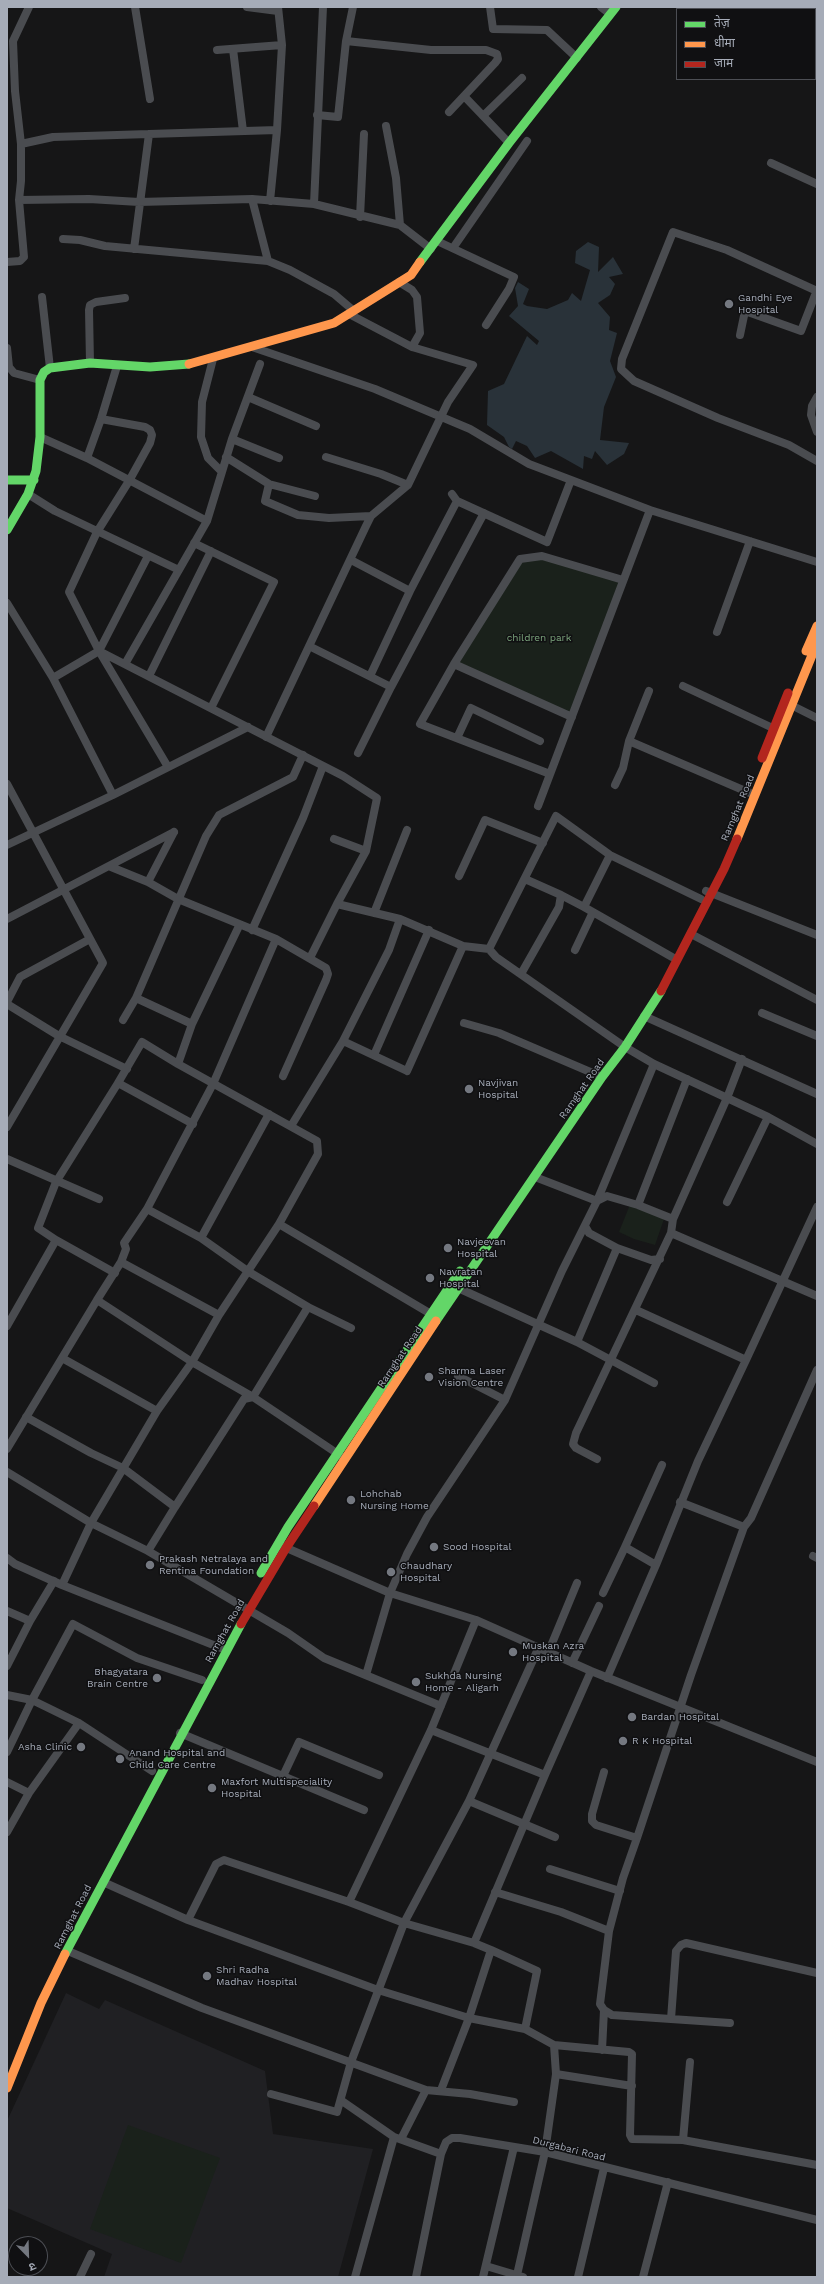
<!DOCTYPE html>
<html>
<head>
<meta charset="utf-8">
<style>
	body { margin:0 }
	#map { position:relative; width:824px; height:2284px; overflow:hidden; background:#161617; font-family:"Work Sans","Noto Sans Devanagari",sans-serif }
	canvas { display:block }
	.frame { position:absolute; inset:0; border:8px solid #a6acb8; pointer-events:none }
	.legend { position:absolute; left:676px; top:8px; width:140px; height:72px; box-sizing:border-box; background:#101012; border:1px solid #4c4e54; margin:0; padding:5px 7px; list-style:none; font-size:12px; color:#a6acb8 }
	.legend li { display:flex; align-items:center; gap:8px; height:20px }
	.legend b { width:20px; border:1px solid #4c4e54 }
	.north { position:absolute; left:8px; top:2236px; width:40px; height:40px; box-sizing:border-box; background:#101012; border:1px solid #4c4e54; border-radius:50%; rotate:157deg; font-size:11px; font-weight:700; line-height:16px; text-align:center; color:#a6acb8 }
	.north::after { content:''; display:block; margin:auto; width:14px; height:18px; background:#747880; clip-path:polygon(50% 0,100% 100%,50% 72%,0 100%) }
</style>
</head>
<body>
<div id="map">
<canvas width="824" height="2284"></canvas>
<div class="frame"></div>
<ul class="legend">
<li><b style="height:5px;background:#63d668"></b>तेज़</li>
<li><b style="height:5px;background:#ff974d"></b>धीमा</li>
<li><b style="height:5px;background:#b3261e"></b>जाम</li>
</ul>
<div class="north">उ</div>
</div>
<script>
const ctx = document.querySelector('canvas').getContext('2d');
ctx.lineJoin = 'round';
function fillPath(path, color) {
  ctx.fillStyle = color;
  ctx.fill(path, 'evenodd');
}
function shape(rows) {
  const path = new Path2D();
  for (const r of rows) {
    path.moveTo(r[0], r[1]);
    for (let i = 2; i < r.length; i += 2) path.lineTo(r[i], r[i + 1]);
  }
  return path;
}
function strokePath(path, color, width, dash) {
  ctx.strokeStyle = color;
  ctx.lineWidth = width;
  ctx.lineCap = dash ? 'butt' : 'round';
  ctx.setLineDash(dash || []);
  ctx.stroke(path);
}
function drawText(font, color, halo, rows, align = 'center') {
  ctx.font = font + ' "Work Sans",sans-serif';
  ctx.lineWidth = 3;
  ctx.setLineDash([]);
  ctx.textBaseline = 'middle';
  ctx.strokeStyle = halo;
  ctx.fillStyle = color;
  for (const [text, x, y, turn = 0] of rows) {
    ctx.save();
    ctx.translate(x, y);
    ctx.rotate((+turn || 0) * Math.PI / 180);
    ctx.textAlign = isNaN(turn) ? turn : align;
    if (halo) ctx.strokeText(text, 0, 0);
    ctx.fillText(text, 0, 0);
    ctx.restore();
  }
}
fillPath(shape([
	[66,1993,99,2009,105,2000,265,2071,273,2134,373,2149,338,2277,104,2277,112,2254,7,2208,7,2121]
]), '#202023');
fillPath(shape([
	[542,556,623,580,572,717,454,664,517,564],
	[631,1202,664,1219,655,1245,634,1239,619,1232],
	[128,2125,220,2158,181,2263,90,2229]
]), '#1a211b');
fillPath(shape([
	[588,242,599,247,598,272,613,257,623,274,609,277,615,284,610,295,598,303,610,317,609,330,617,333,610,361,616,377,604,407,600,440,629,443,624,454,607,465,595,451,592,459,584,456,583,469,551,451,535,458,527,446,516,441,512,449,509,447,504,437,487,425,488,391,504,384,527,336,537,345,539,341,509,316,518,306,515,288,518,282,529,289,523,304,527,306,547,309,568,300,572,293,581,301,590,270,575,263,576,251]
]), '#293239');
strokePath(shape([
	[135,7,150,99],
	[247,7,278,11],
	[490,7,493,29,547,30,577,58],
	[601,7,610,14],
	[791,9,792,7],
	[815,30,817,31],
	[346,41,431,50,486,50,497,54,498,59,495,63,449,112],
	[233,49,243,131],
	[217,50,282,45],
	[464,96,509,143],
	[317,115,338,117,346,41,353,7],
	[483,116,522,78],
	[386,126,396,178,400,225],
	[21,144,53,137,277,130,282,45,278,7],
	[771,163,817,184],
	[252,199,268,261,290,270,334,294,354,311],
	[19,200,89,199,139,202,252,199,314,204,400,225,431,249],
	[270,201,277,130],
	[314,204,323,7],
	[360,217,364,134],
	[63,239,80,240,105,246,268,261],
	[437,241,514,277,509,289,486,325],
	[453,248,527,141],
	[134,249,149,134],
	[7,262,20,261,24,257,19,200,21,181,21,144,15,91,13,41,29,7],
	[399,282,412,290,417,297,420,333,412,347],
	[817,291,727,250,673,232,622,359,621,369,634,381,718,418,789,445,817,461],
	[42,297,50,368],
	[740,335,745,311,801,331,817,290],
	[252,347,375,389,470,429,529,464,650,510],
	[7,348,9,367,14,373,40,380],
	[213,359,202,402,201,437,208,458,221,471],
	[90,363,89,310,90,305,96,302,125,298],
	[248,397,316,426],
	[817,397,812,406,811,415,817,432],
	[101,419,145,427,150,430,152,435,150,443,129,481,97,532,69,592,99,651,168,767],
	[40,437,87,458,207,521],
	[232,439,279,458],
	[226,457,269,484,315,496],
	[326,457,381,474,408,485],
	[87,458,101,419,117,366],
	[269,484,265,501,298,515,329,518,371,516],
	[28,494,55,511,179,570],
	[452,494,457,501,547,542,571,480],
	[194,543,274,582,211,708],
	[351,560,410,591,370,676],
	[410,591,457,501],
	[7,603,53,678,99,651,343,776,377,798,366,851,337,904,400,919,463,946,407,1071,343,1041,389,950,400,919],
	[717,632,750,541],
	[309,646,391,687],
	[99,651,148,556],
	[125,664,207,521,232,439,260,364],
	[454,664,420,724,550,774],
	[149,676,211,551],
	[53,678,113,795],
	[683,686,777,730],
	[649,691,629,741,750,793],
	[791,705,817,718],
	[572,717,454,664,520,559,542,556,623,580],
	[266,737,366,526,371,516,408,485,448,402,473,365,412,347,349,314],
	[457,738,471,708,540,741],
	[358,753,391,687,484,513],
	[7,784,103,963,7,1127],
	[615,785,623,768,629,741],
	[538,806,650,510,817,562],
	[334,839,366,851],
	[7,845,113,795,248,727],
	[610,855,584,907,672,957],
	[111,867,148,882,178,899,276,939,326,968,328,974,326,980,283,1076],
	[459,876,485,820,543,843],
	[525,879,561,895],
	[148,882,174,832],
	[706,891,817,935],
	[374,913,407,830],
	[7,919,174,832],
	[252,930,303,818,323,766],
	[691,934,817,1000],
	[276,939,213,1084,147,1209,201,1238,249,1272,308,1307,351,1328],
	[463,946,489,949,496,957,625,1047,654,1064,768,1117,727,1202],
	[489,949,556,816,610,855,701,899],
	[575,950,593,912],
	[310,958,337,904],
	[521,974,559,907,561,895,584,907],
	[136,998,206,836,219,815,293,777,303,755],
	[7,1002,20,977,90,939],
	[7,1004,59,1036,127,1069],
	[762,1013,817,1036],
	[644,1016,817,1094],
	[123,1020,136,998,192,1024,239,926],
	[464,1023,499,1033,602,1077],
	[192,1024,178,1064,317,1141,318,1154,279,1224,431,1314],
	[374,1055,429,930],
	[687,1079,638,1205,673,1219,671,1233,817,1296],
	[118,1083,193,1124],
	[768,1117,817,1144],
	[291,1126,343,1041],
	[7,1159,99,1199],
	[597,1201,654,1064],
	[597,1201,607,1196,638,1205],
	[673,1219,727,1098,742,1059],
	[585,1226,589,1233,617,1248,651,1260,660,1259],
	[201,1238,269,1114],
	[56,1240,115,1273],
	[121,1262,126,1249,124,1243,147,1209],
	[458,1288,577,1342,654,1383],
	[97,1300,121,1262,219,1315],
	[636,1310,746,1360,817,1207],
	[7,1326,56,1240,38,1228,56,1182,118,1083,142,1042,178,1064],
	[577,1342,617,1248],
	[62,1358,157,1411],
	[458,1376,505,1400,562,1271,597,1201,535,1177],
	[26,1417,91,1453,123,1468,175,1507,244,1399,253,1397,308,1307],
	[7,1449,97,1300,192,1362,253,1397,341,1456],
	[597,1459,576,1448,573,1444,576,1433,671,1233],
	[7,1472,91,1523,148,1551,288,1633,324,1658,441,1706],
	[680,1502,744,1527],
	[282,1546,390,1593,476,1620,591,1671,817,1762],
	[148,1551,175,1507],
	[813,1556,817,1558],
	[7,1558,15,1564,62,1585,226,1650],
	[656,1565,698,1461,746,1360],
	[62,1585,91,1523,157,1411,192,1362,219,1315,279,1224],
	[603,1593,625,1547],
	[7,1611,30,1621],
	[548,1653,577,1583],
	[572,1663,599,1606],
	[7,1666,30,1621,54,1581],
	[366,1675,390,1593,407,1554,427,1517,505,1400],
	[607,1678,656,1565,625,1547,662,1465],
	[7,1695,32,1700,79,1723,152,1771],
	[431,1730,545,1775],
	[180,1733,364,1810],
	[7,1752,32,1700,73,1624,137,1658,202,1680],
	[604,1772,592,1814,592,1821,596,1825,637,1838,623,1878,609,1931],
	[283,1776,299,1742,379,1775],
	[7,1782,29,1793],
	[469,1801,555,1837],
	[7,1832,29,1793,79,1723],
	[637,1838,691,1675,744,1527,751,1518,817,1370],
	[550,1869,620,1891],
	[103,1882,188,1920,378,1990,469,2018,491,1950,537,1971,525,2029],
	[495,1892,561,1912,609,1931,600,2004,604,2010,612,2015,671,2019,676,1951,681,1945,686,1943,817,1973],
	[349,1902,431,1730,476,1620],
	[188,1920,216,1864,224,1860,349,1902,404,1923,474,1943,491,1950],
	[474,1943,545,1775,591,1671],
	[68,1951,202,2008,426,2090,470,2094,514,2102],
	[671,2019,730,2023],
	[554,2045,556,2074],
	[602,2050,604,2010],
	[441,2090,469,2018,525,2029,554,2045,629,2052,632,2054,630,2135,632,2139,683,2140,817,2165],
	[271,2094,337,2112,351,2062,404,1923,469,1801,538,1649],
	[342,2101,394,2137,441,2154],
	[401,2139,426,2090],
	[683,2140,690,2062],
	[486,2266,523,2277],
	[517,2275,545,2152,556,2074,632,2086],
	[80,2277,91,2254],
	[355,2277,394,2137],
	[416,2277,441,2154,446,2142,452,2138,460,2138,545,2152,817,2220],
	[483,2277,514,2147],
	[578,2277,604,2168],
	[643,2277,668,2182]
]), '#4a4c50', 8);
strokePath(shape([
	[420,262,509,143,616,7],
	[7,480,34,480],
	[7,530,28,494,36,471,40,437,40,380,44,372,50,368,90,363,150,367,189,364],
	[436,1321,602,1077,625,1047,661,991],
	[261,1573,288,1527,460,1271],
	[65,1954,241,1624]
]), '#63d668', 9);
strokePath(shape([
	[189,364,334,323,411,275,420,262],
	[806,651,817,626],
	[737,839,817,643],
	[314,1506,436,1321],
	[7,2088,41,2003,65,1954]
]), '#ff974d', 9);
strokePath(shape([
	[762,758,788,693],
	[661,991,724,869,737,839],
	[241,1624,286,1548,314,1506]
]), '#b3261e', 9);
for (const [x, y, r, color] of [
	[729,304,5,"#747880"],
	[469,1089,5,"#747880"],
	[448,1248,5,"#747880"],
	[430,1278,5,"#747880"],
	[429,1377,5,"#747880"],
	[351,1500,5,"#747880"],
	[434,1547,5,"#747880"],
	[150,1565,5,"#747880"],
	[391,1572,5,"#747880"],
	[513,1652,5,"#747880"],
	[157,1678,5,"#747880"],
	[416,1682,5,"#747880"],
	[632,1717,5,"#747880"],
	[623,1741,5,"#747880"],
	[81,1747,5,"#747880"],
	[120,1759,5,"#747880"],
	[212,1788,5,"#747880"],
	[207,1976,5,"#747880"]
]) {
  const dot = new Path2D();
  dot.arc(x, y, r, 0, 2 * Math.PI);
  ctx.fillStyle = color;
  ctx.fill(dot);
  strokePath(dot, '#101012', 1.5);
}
drawText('10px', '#a6acb8', '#101012', [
	["Gandhi Eye",738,298],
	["Hospital",738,310],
	["Navjivan",478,1083],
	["Hospital",478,1095],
	["Navjeevan",457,1242],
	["Hospital",457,1254],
	["Navratan",439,1272],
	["Hospital",439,1284],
	["Sharma Laser",438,1371],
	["Vision Centre",438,1383],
	["Lohchab",360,1494],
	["Nursing Home",360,1506],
	["Sood Hospital",443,1547],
	["Prakash Netralaya and",159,1559],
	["Rentina Foundation",159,1571],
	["Chaudhary",400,1566],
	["Hospital",400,1578],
	["Muskan Azra",522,1646],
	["Hospital",522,1658],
	["Bhagyatara",148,1672,"right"],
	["Brain Centre",148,1684,"right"],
	["Sukhda Nursing",425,1676],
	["Home - Aligarh",425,1688],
	["Bardan Hospital",641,1717],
	["R K Hospital",632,1741],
	["Asha Clinic",72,1747,"right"],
	["Anand Hospital and",129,1753],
	["Child Care Centre",129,1765],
	["Maxfort Multispeciality",221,1782],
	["Hospital",221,1794],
	["Shri Radha",216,1970],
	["Madhav Hospital",216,1982]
], 'left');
drawText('10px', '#7ca57d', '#101012', [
	["children park",539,638]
]);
drawText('10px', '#a6acb8', '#101012', [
	["Ramghat Road",738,808,-67],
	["Ramghat Road",582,1089,-55],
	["Ramghat Road",400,1357,-56],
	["Ramghat Road",225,1631,-61],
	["Ramghat Road",73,1917,-63],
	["Durgabari Road",569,2149,14]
]);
</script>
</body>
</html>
